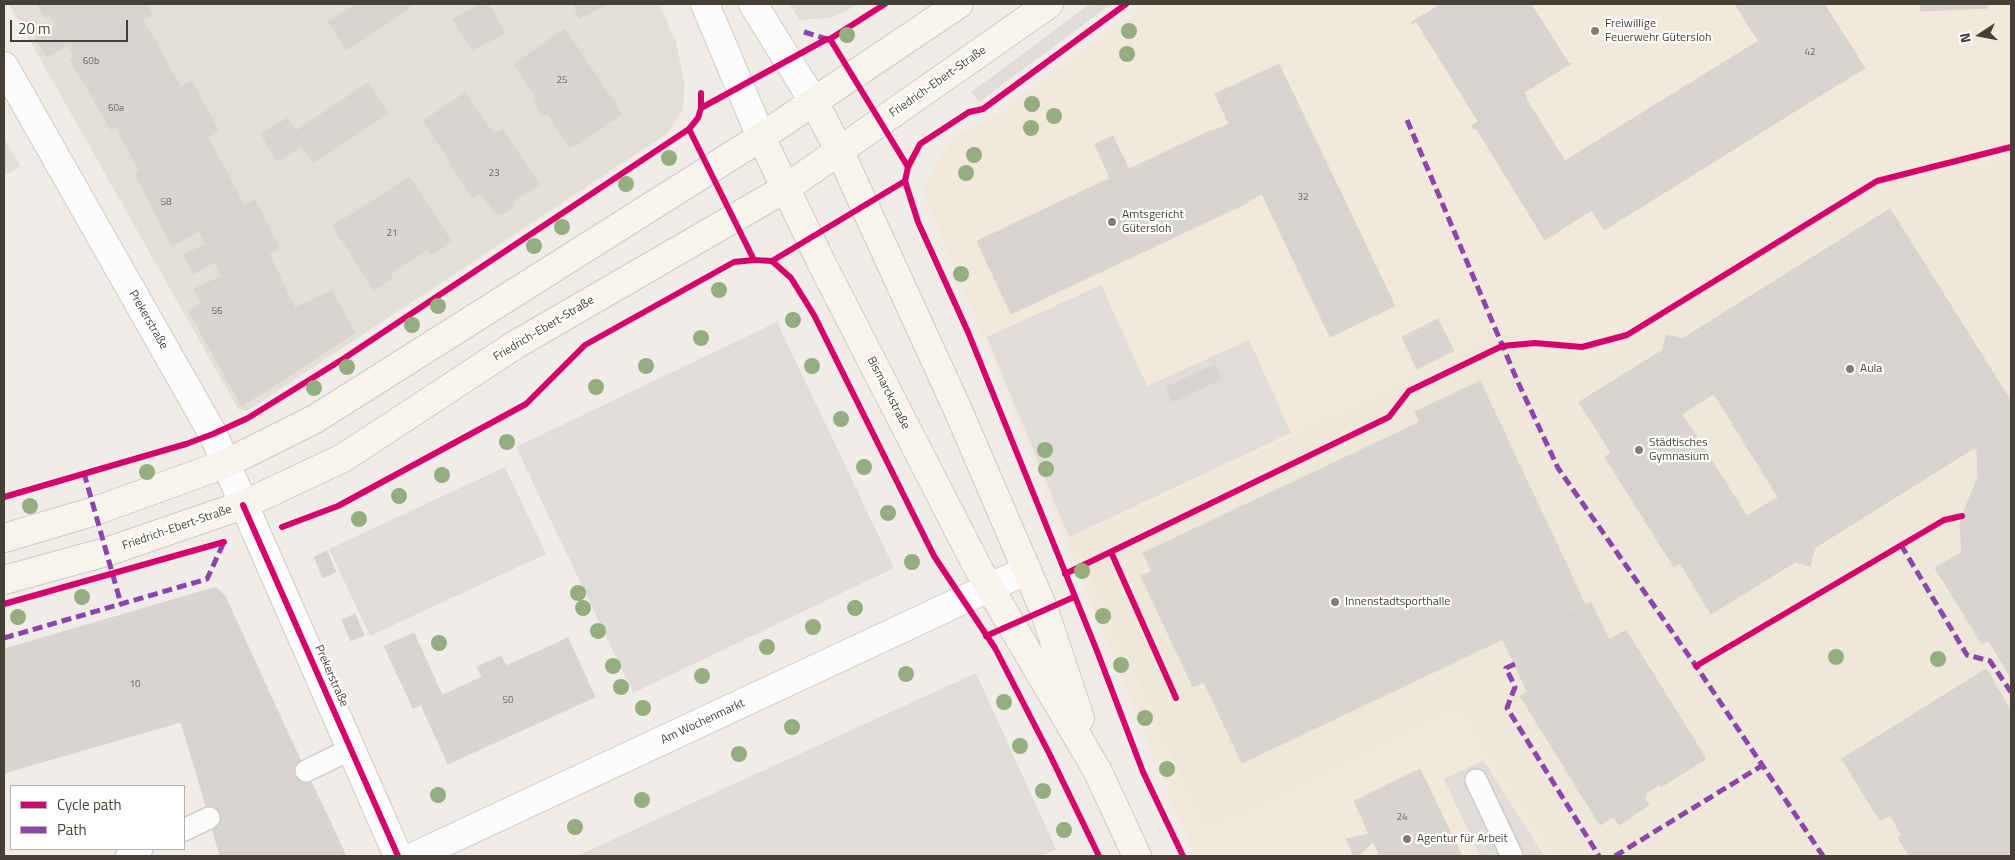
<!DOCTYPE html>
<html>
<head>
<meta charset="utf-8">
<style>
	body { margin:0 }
	#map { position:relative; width:2015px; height:860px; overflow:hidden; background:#f0ede9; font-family:"Titillium Web",sans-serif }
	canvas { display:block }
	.frame { position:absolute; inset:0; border:5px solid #463f35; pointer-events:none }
	.legend { position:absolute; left:10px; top:785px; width:175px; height:65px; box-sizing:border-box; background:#fff; border:1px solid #b5b2ae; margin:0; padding:6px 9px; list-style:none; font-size:15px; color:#463f35 }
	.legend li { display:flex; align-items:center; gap:10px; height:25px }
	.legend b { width:25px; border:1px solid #b5b2ae }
	.north { position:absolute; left:1955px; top:10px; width:50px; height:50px; -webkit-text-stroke:4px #fff; paint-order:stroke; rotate:259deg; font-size:14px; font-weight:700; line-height:20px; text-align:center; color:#463f35 }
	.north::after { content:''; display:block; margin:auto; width:18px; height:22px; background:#463f35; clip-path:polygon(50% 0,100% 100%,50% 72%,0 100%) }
	.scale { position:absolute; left:10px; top:20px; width:118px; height:22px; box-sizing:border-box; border:2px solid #463f35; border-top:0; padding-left:6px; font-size:15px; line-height:18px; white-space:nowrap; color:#463f35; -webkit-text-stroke:4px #fff; paint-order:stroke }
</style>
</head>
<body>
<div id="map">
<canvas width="2015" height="860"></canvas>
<div class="frame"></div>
<ul class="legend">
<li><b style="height:6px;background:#d6006c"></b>Cycle path</li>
<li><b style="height:6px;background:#8e44ad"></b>Path</li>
</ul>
<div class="north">N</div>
<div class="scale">20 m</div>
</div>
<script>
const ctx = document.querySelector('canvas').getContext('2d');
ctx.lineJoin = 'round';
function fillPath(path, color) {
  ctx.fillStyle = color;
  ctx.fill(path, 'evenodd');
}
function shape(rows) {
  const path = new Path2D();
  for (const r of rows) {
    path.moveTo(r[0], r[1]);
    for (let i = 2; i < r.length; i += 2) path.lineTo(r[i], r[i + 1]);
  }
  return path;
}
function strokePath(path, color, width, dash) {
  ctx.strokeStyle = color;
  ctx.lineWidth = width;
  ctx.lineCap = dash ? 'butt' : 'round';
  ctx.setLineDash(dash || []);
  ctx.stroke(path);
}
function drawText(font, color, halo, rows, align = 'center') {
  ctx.font = font + ' "Titillium Web",sans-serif';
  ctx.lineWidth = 4.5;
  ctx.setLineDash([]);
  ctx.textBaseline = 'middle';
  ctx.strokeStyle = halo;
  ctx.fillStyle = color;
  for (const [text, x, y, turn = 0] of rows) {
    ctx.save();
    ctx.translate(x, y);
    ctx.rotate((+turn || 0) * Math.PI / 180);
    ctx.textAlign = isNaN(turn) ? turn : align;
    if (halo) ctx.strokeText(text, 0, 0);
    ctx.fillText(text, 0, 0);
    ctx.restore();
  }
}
fillPath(shape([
	[9,4,659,4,676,41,685,87,682,110,668,133,247,411,238,409],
	[789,4,861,4,829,18,800,20],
	[4,138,20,166,4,176]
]), '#e4dfd6');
fillPath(shape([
	[1145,4,2011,4,2011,163,1930,176,1892,189,1842,212,1605,357,1580,358,1521,353,1510,334,1206,829,1458,707,1557,856,1194,856,923,190,951,139,997,116]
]), '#f3e8dc');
fillPath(shape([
	[2011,163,2011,856,1557,856,1458,707,1206,829,1074,541,1510,333,1521,353,1580,358,1605,357,1842,212,1892,189,1930,176]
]), '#eee8db');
fillPath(shape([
	[1090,4,1111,4,979,102,971,92],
	[1101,285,1147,386,1249,340,1291,433,1069,537,987,337],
	[777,322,894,568,633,693,516,447],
	[505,467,546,554,370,636,329,549],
	[976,673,1056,849,1041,856,577,856],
	[1483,760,1544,856,1480,856,1444,779]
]), '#dfdcd9');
const building = shape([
	[37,4,146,4,153,14,143,20,181,87,192,81,218,130,135,174,139,170,116,127,111,130,70,59,74,56,68,45,50,15,45,18,37,4],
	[356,4,414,4,346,50,328,22,356,4],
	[482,4,488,4,505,33,472,50,452,19,482,4],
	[573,4,608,4,579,18,573,4],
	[1441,4,1531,4,1569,64,1572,63,1478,121,1416,21,1412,24,1412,22,1441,4],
	[1735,4,1824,4,1865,68,1800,108,1735,4],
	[1920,4,1988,4,1988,8,1921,11,1920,4],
	[57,26,68,45,47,57,35,39,57,26],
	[565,29,622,114,570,148,547,113,546,114,544,111,514,64,565,29],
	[1758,41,1800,108,1604,230,1592,210,1545,240,1476,128,1474,129,1472,125,1524,93,1526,96,1525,97,1565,161,1758,41],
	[1279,64,1395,306,1330,337,1262,194,1246,202,1213,131,1229,124,1215,94,1279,64],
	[368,83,388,113,313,163,293,133,368,83],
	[465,93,482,117,470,126,453,101,465,93],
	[535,99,545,111,546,114,543,116,533,101,535,99],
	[453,101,470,126,482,117,494,135,451,163,423,121,453,101],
	[288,118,296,131,293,133,302,146,277,161,261,134,288,118],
	[502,129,539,184,515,200,513,207,504,213,497,212,495,213,481,193,473,198,450,164,502,129],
	[218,130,208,137,244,205,255,200,279,249,269,254,295,308,331,291,355,333,339,343,338,341,259,393,258,391,249,397,194,289,222,276,199,231,172,246,135,174,218,130],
	[1212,130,1247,203,1011,314,977,241,1212,130],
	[1113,136,1129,170,1110,179,1095,144,1113,136],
	[410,177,451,241,431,254,428,249,390,273,393,278,374,290,333,226,410,177],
	[1890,209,2011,401,2011,424,2007,417,1970,440,1974,448,1813,549,1796,521,1802,516,1787,492,1778,497,1714,394,1722,389,1694,345,1688,349,1682,339,1890,209],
	[206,244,215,262,193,274,184,255,206,244],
	[201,304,249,397,258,391,259,393,338,341,339,343,242,406,189,312,201,304],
	[1438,319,1454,351,1417,369,1402,337,1438,319],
	[1666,335,1681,338,1688,349,1694,345,1722,389,1682,414,1747,516,1787,492,1802,516,1796,521,1814,551,1810,566,1795,562,1711,614,1680,563,1674,567,1605,457,1611,453,1579,402,1663,350,1666,335],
	[1215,365,1221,379,1172,402,1166,387,1215,365],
	[1480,381,1585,604,1519,634,1415,412,1480,381],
	[2007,417,2011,424,2011,491,2007,494,2011,501,2011,678,1988,640,1982,644,1935,568,1962,552,1960,526,1962,516,1978,477,1977,452,1970,440,2007,417],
	[1420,422,1518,632,1242,763,1143,553,1420,422],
	[2011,491,2011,501,2007,494,2011,491],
	[327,551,336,572,323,578,314,557,327,551],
	[1152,571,1204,682,1193,687,1141,576,1152,571],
	[217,588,225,596,291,740,199,782,181,722,4,773,4,649,210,589,217,588],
	[1591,602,1609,640,1601,645,1577,608,1591,602],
	[1577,606,1601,645,1626,630,1706,759,1661,787,1660,784,1645,794,1647,796,1600,825,1520,696,1543,682,1519,634,1577,606],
	[355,614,364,635,351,641,342,620,355,614],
	[1518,632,1543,682,1527,691,1503,640,1518,632],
	[414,633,442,695,413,708,384,646,414,633],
	[568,638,595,697,448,764,421,705,482,677,477,667,501,656,506,666,568,638],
	[1986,669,2011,711,2011,856,1909,856,1898,838,1902,835,1890,815,1880,821,1842,759,1986,669],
	[291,740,329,819,248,856,220,856,199,782,291,740],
	[1420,769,1462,856,1380,856,1373,842,1354,801,1420,769],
	[1644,798,1649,805,1619,825,1614,817,1644,798],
	[329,819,346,856,248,856,329,819],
	[1369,834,1373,842,1358,856,1354,856,1346,839,1369,834]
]);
fillPath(building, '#d8d5d0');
strokePath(building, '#d8d4cf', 1);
const lane = shape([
	[306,771,351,749],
	[1476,780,1512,856],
	[184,830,209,818],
	[126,856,142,849]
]);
const street = shape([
	[705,4,761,137],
	[753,4,814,102],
	[4,66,213,434,398,856],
	[415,856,1027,570]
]);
const secondary = shape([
	[814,102,839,150,957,408,1044,610,1080,718],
	[761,137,822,264,978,568,1097,770,1137,856],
	[4,538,95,511,225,464,315,419,761,137,959,4],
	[4,580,106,552,243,505,343,458,515,345,786,188,1049,4]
]);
strokePath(lane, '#cecbc7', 24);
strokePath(street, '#cecbc7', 30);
strokePath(secondary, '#d0cac0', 30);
strokePath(lane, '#fdfcfc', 21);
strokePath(street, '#fdfcfc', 28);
strokePath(secondary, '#f7f4ee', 28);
strokePath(shape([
	[804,32,827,39],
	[1407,120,1517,380,1558,468,1696,666,1823,856],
	[84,473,121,604],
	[1901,545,1967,655,1990,661,2011,692],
	[4,638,207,579,224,542],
	[1515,664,1506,668,1515,687,1507,708,1599,856],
	[1615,856,1763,765]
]), '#8e44ad', 5, [10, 5]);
strokePath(shape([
	[1126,4,983,109,969,112,920,144,908,167,905,181,918,222,968,332,1097,651,1143,772,1183,856],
	[830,39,908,167],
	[701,93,701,108,698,118,689,129,754,260,772,261,791,278,814,315,934,556,995,648,1049,753,1099,856],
	[701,108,825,40,830,39,885,4],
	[772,261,905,181],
	[4,497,186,444,213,434,248,418,343,359,689,129],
	[243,505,398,856],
	[282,527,338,506,526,404,585,345,734,262,754,260],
	[1111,552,1176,698],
	[1065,574,1389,417,1409,391,1502,346,1535,343,1582,347,1627,335,1877,181,2011,147],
	[4,604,224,542],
	[986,636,1074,597],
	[1696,666,1944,520,1962,516]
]), '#d6006c', 6);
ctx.fillStyle = '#96ad7f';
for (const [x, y] of [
	[1129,31],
	[847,35],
	[1127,54],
	[1032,104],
	[1054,116],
	[1031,128],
	[974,155],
	[669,158],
	[966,173],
	[626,184],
	[562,227],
	[534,246],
	[961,274],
	[719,290],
	[438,306],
	[793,320],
	[412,325],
	[701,338],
	[646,366],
	[812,366],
	[347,367],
	[596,387],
	[314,388],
	[841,419],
	[507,442],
	[1045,450],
	[864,467],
	[1046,469],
	[147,472],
	[442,475],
	[399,496],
	[30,506],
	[888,513],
	[359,519],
	[912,562],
	[1082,571],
	[578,593],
	[82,597],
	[583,608],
	[855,608],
	[1103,616],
	[18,617],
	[813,627],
	[598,631],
	[439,643],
	[767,647],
	[1836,657],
	[1938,659],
	[1121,665],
	[613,666],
	[906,674],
	[702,676],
	[621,687],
	[1004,702],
	[643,708],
	[1145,718],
	[792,727],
	[1020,746],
	[739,754],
	[1167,769],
	[1043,791],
	[438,795],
	[642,800],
	[575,827],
	[1064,830]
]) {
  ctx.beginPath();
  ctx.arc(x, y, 8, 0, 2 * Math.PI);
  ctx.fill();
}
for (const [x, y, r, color] of [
	[1595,31,5,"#827c74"],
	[1112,222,5,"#827c74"],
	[1850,369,5,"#827c74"],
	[1639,450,5,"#827c74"],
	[1335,602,5,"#827c74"],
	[1407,839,5,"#827c74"]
]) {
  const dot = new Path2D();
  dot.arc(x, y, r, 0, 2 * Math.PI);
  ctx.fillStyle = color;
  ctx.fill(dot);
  strokePath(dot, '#fff', 2);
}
drawText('10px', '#6c665d', null, [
	["42",1810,53],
	["60b",91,62],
	["25",562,81],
	["60a",116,109],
	["23",494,174],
	["32",1303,198],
	["58",166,203],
	["21",392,234],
	["56",217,312],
	["10",135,685],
	["50",508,701],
	["24",1402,818]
]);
drawText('12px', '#463f35', '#fff', [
	["Freiwillige",1605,24],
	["Feuerwehr Gütersloh",1605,38],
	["Amtsgericht",1122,215],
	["Gütersloh",1122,229],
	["Aula",1860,369],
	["Städtisches",1649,443],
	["Gymnasium",1649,457],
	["Innenstadtsporthalle",1345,602],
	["Agentur für Arbeit",1417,839]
], 'left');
drawText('12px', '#463f35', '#fff', [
	["Friedrich-Ebert-Straße",938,82,-35],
	["Prekerstraße",148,320,60],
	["Friedrich-Ebert-Straße",544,329,-31],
	["Bismarckstraße",888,393,63],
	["Friedrich-Ebert-Straße",177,528,-19],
	["Prekerstraße",331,676,66],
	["Am Wochenmarkt",703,722,-25]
]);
</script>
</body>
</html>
